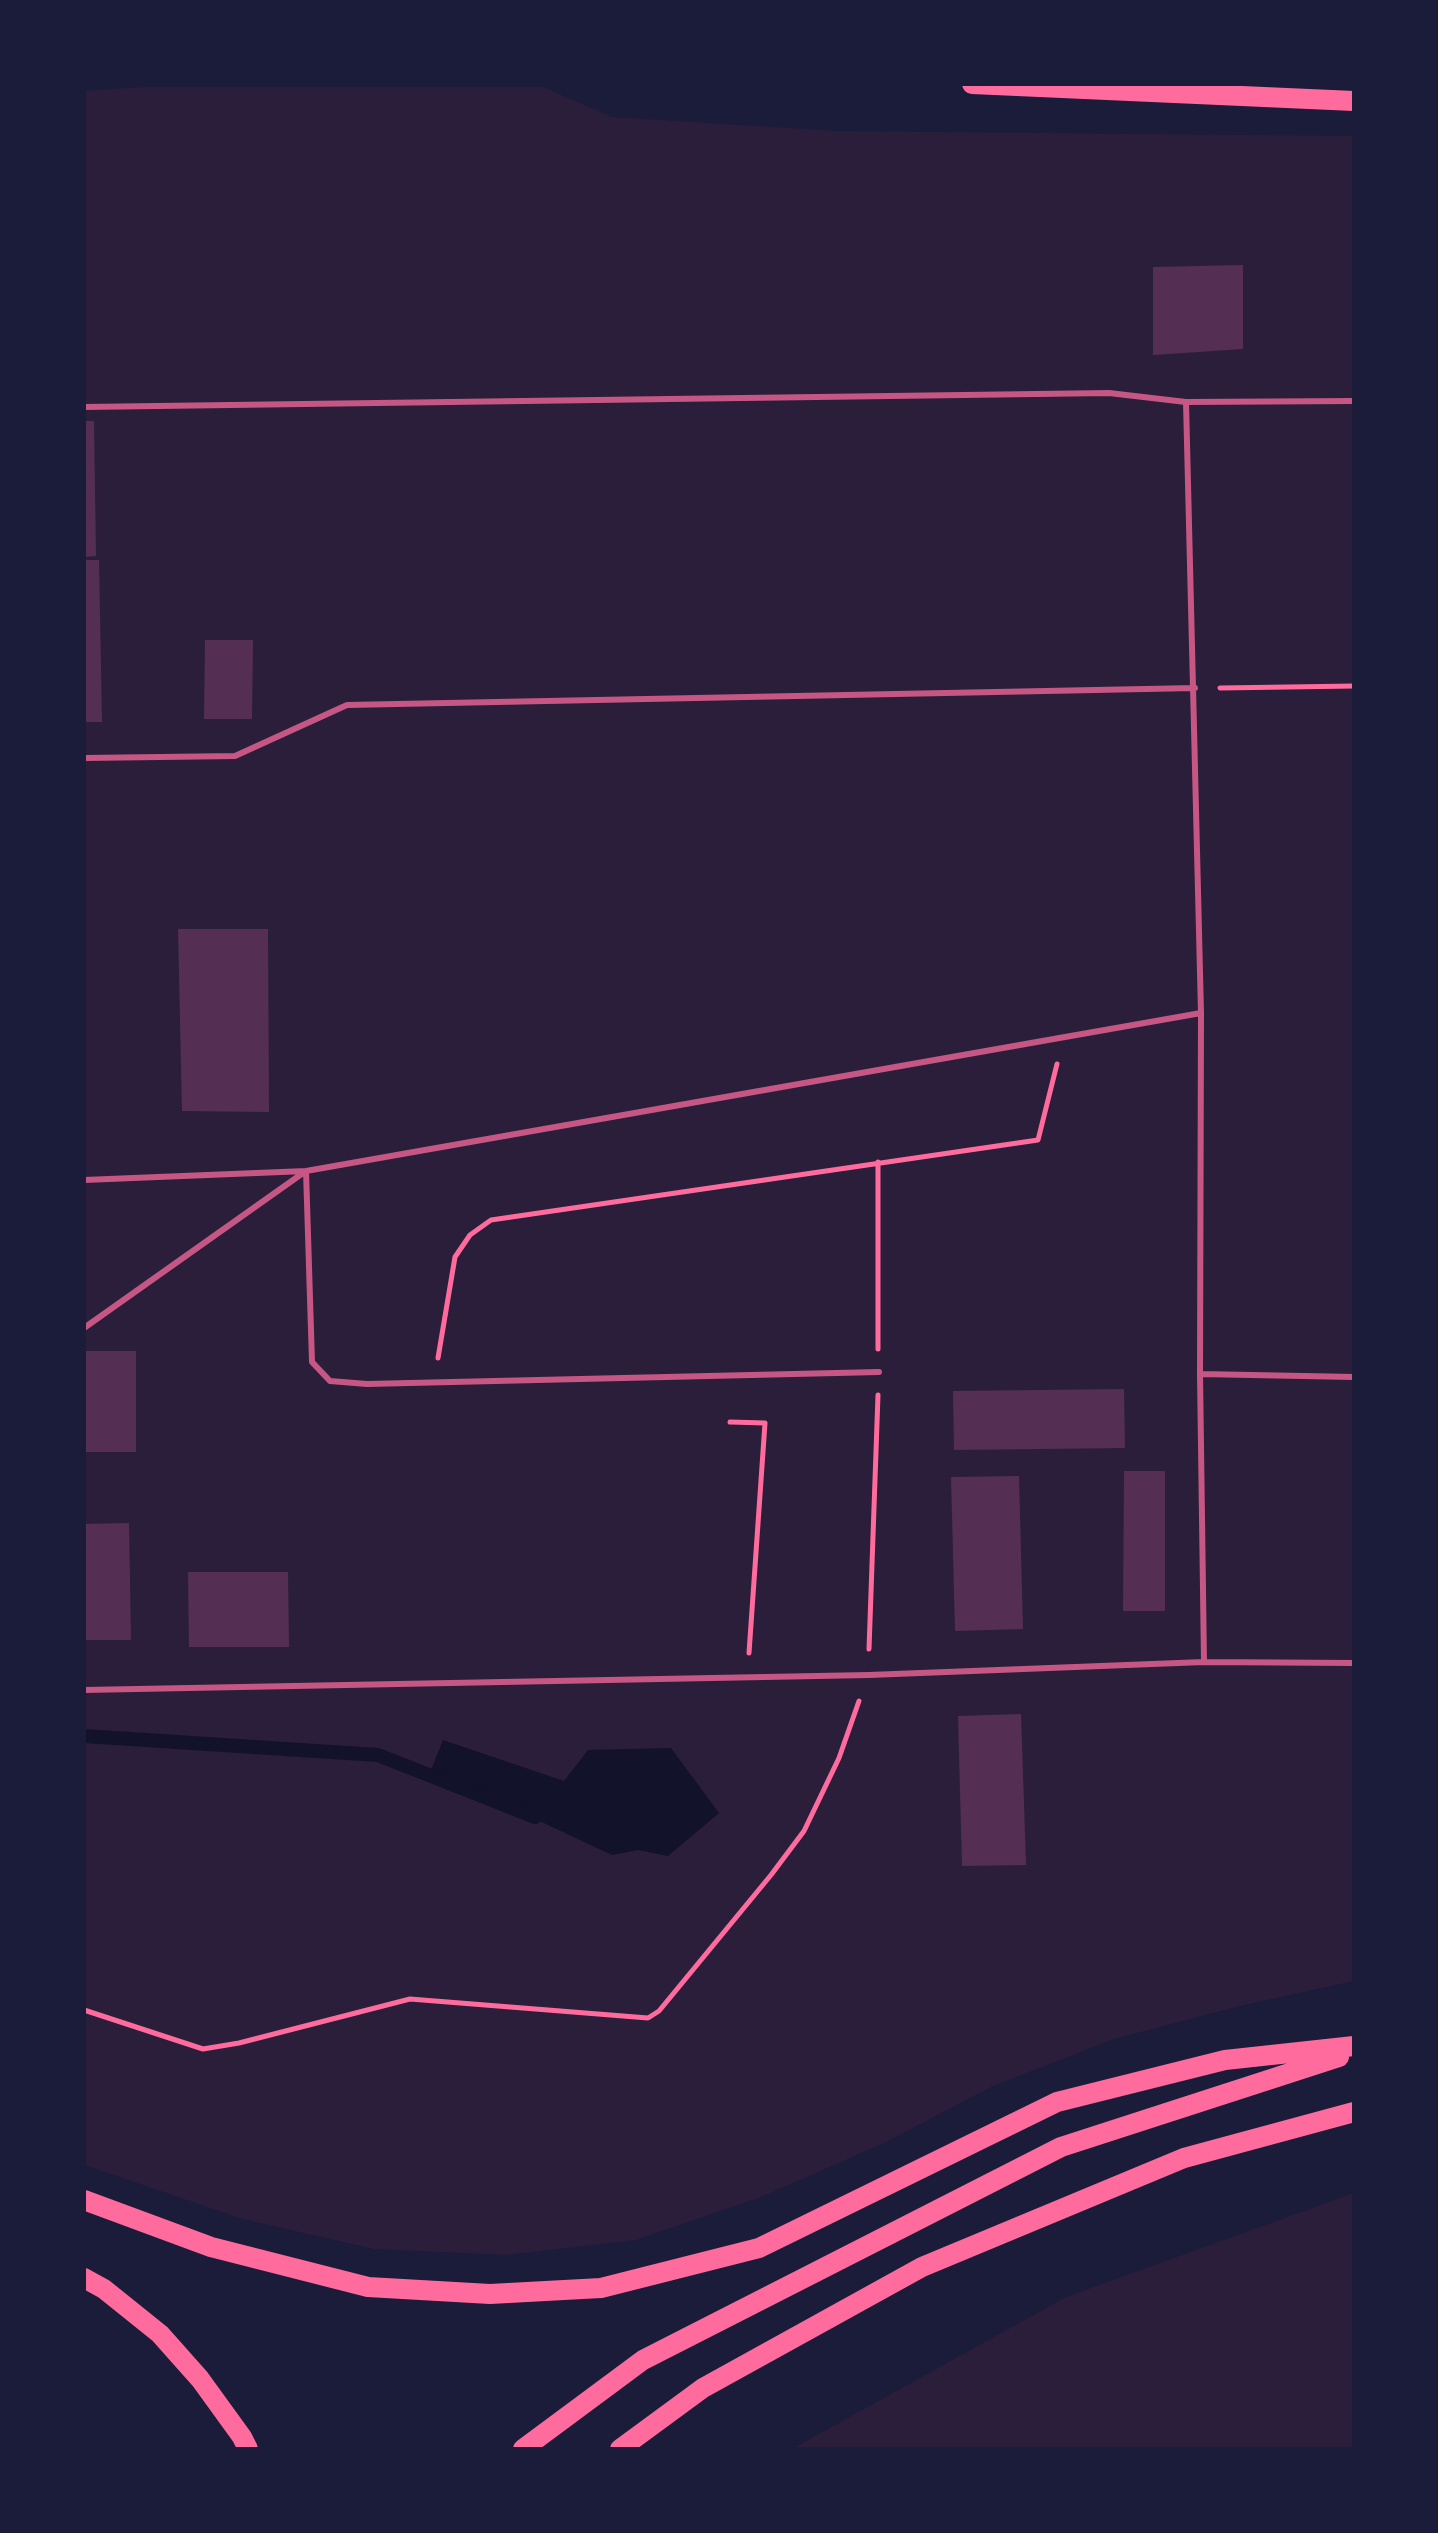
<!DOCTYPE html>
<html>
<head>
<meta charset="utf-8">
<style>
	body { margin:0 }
	#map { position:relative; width:1438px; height:2533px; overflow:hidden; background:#1b1b3a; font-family:Manrope,sans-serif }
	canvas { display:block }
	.frame { position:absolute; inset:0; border:86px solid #1b1b3a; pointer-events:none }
</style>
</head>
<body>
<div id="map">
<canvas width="1438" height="2533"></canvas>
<div class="frame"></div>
</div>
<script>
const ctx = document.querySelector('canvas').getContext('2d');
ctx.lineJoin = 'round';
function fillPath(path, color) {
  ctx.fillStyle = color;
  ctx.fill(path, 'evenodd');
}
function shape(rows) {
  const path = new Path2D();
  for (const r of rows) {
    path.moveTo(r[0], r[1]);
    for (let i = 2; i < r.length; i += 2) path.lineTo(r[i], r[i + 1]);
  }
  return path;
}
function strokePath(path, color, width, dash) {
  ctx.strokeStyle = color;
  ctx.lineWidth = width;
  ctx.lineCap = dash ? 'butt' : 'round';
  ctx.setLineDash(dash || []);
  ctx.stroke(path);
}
fillPath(shape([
	[144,87,543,87,612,117,837,131,1354,136,1354,1981,1244,2005,1114,2039,993,2086,884,2143,761,2197,636,2240,506,2255,374,2249,243,2219,84,2165,84,91],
	[1354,2193,1354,2449,792,2449,1066,2297]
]), '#2a1e3b');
fillPath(shape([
	[443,1740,564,1781,588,1750,671,1748,719,1813,668,1856,638,1850,612,1855,431,1770]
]), '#12122b');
strokePath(shape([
	[84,1736,378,1755,535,1817]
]), '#12122b', 14);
fillPath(shape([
	[1243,265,1243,349,1153,355,1153,267],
	[84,421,94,421,96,556,84,557],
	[84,560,99,560,102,722,84,722],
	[205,640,253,640,252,719,204,719],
	[178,929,268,929,269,1112,182,1111],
	[84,1351,136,1351,136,1452,84,1452],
	[1124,1389,1125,1448,954,1450,953,1391],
	[1124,1471,1165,1471,1165,1611,1123,1611],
	[1019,1476,1023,1629,955,1631,951,1477],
	[129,1523,131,1640,84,1640,84,1524],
	[188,1572,288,1572,289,1647,189,1647],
	[1021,1714,1026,1865,962,1866,958,1716]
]), '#542f53');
strokePath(shape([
	[1220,688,1354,686],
	[878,1162,878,1349],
	[438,1358,455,1257,470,1235,491,1220,1038,1140,1057,1064],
	[730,1422,765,1423,749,1653],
	[869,1649,878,1395],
	[84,2010,203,2049,239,2043,410,1999,648,2018,659,2011,771,1875,804,1831,839,1758,859,1701]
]), '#ff6b9d', 5);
strokePath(shape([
	[1186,402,1354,401],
	[84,407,1109,393,1186,402,1201,1013,1200,1374,1204,1662,1354,1663],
	[84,758,235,756,347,705,1195,688],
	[306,1171,312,1362,330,1381,367,1384,879,1372],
	[84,1180,306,1171,1201,1013],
	[84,1328,303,1173],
	[1200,1374,1354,1377],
	[84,1690,869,1675,1204,1662]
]), '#c65784', 6);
strokePath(shape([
	[972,84,1354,101],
	[84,2200,211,2247,368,2287,490,2294,601,2288,759,2248,1057,2102,1225,2060,1354,2046],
	[84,2278,104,2289,160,2334,200,2379,242,2437,248,2449],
	[523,2449,643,2360,1061,2147,1339,2057],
	[620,2449,703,2388,922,2267,1184,2158,1354,2112]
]), '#ff6b9d', 20);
</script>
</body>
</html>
